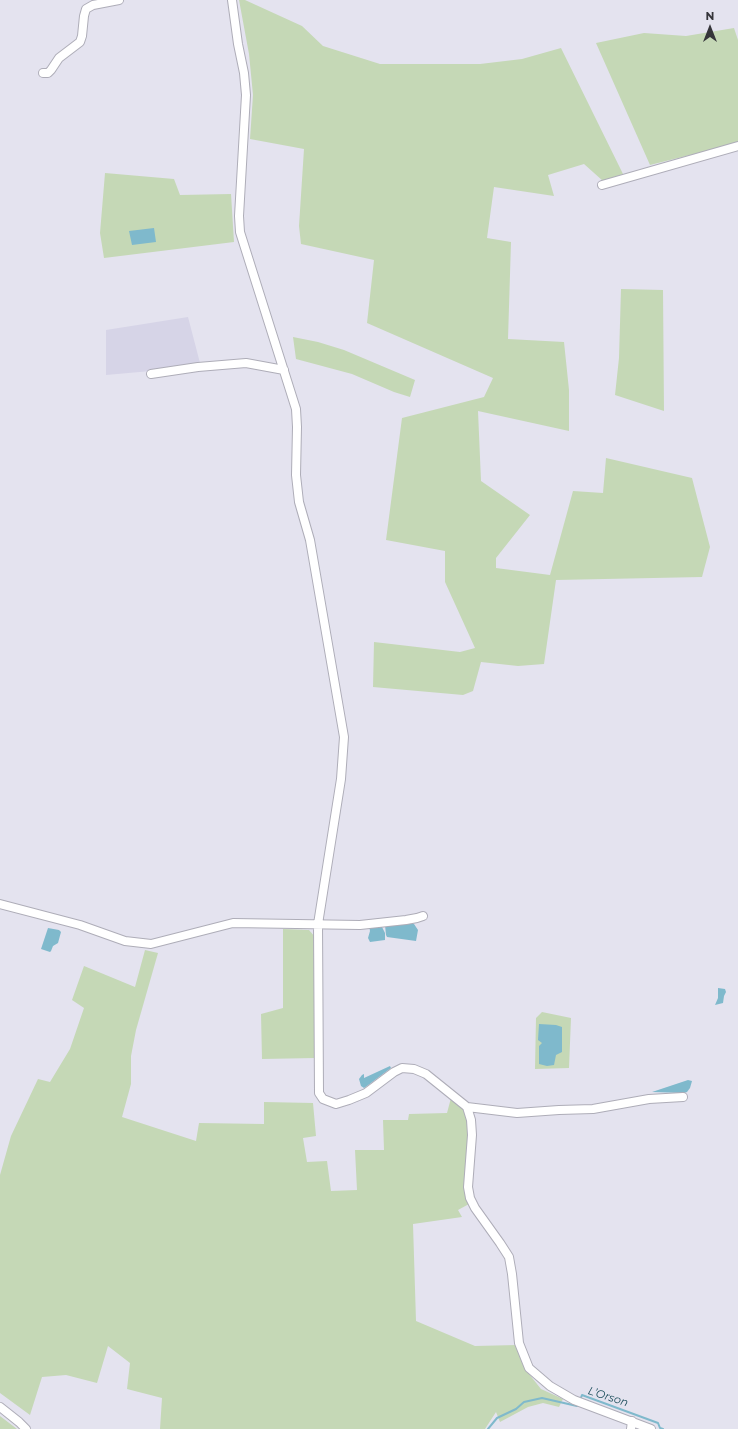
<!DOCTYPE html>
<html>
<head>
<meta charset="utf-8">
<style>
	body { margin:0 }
	#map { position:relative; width:738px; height:1429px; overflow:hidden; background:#e4e3ef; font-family:Montserrat,sans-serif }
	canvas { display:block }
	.north { position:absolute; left:690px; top:8px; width:40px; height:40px; -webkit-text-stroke:3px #e4e3ef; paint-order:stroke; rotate:0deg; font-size:11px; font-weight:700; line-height:16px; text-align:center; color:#35353a }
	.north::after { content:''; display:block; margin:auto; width:14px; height:18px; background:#35353a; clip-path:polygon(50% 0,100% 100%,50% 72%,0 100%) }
</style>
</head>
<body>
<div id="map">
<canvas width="738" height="1429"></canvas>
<div class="north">N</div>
</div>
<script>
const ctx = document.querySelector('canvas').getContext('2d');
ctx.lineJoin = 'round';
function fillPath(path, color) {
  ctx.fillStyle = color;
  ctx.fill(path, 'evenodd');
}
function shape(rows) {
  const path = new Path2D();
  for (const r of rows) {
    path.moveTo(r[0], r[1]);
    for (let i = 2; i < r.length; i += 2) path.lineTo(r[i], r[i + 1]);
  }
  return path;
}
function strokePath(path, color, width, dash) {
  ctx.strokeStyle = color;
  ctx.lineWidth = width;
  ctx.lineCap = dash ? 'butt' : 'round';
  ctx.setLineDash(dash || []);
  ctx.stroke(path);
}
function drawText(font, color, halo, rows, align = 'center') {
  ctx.font = font + ' Montserrat,sans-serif';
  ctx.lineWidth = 3;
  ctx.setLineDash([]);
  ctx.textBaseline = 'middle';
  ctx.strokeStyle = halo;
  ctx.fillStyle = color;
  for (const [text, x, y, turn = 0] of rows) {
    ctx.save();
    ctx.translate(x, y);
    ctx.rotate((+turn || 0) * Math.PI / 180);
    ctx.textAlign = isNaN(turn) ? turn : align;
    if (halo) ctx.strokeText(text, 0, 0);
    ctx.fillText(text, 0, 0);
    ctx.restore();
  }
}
fillPath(shape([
	[188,317,200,363,162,370,106,375,106,330]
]), '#d6d4e7');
fillPath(shape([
	[239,0,245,0,302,26,323,46,380,64,480,64,522,59,561,48,623,174,603,181,584,164,548,175,554,196,494,187,487,238,511,242,508,339,564,342,569,390,569,431,478,411,481,481,530,515,496,558,496,568,550,575,573,491,603,493,606,458,692,478,710,547,702,577,556,580,544,664,518,666,481,662,473,691,463,695,373,687,374,642,460,652,475,648,445,582,445,551,386,540,402,418,484,397,493,378,367,323,374,260,301,244,299,226,304,149,250,139,253,95,249,54],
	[734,28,738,40,738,143,650,165,596,43,644,33,686,36],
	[105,173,174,179,180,195,231,194,234,242,104,258,100,233],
	[621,289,663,290,664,411,615,395,619,358],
	[293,337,318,342,344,350,415,380,410,397,394,392,352,374,296,359],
	[283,929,309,930,315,937,315,1058,262,1059,261,1014,283,1008],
	[145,950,158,953,136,1030,131,1056,131,1084,122,1117,196,1141,199,1123,264,1124,264,1102,313,1103,316,1136,303,1138,307,1162,327,1161,331,1191,357,1190,355,1150,384,1150,383,1120,408,1120,409,1114,447,1113,451,1098,463,1109,470,1129,469,1204,458,1210,462,1217,413,1224,416,1321,475,1346,517,1345,529,1374,541,1389,563,1399,559,1407,543,1403,528,1407,500,1422,496,1412,485,1429,160,1429,162,1398,127,1389,130,1363,108,1346,97,1383,66,1375,42,1377,30,1415,0,1393,0,1175,11,1136,38,1079,50,1082,70,1049,84,1008,72,1000,84,966,135,987],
	[542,1012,571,1018,569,1068,535,1069,536,1018],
	[0,1416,17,1429,0,1429]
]), '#c5d8b6');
fillPath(shape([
	[154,228,156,242,132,245,129,231],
	[410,923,414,924,418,930,416,941,387,937,386,935,385,925],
	[381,925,385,933,385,940,370,942,368,938,370,931,369,926],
	[48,928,59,930,61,932,58,943,53,946,51,951,50,952,41,949],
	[718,988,725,989,726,992,724,996,723,1003,715,1005,718,998],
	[539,1024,556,1025,562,1027,562,1052,556,1055,554,1065,547,1066,539,1064,539,1046,542,1043,538,1040],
	[390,1066,391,1068,367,1086,364,1088,361,1086,359,1079,362,1075,364,1074,364,1078],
	[688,1080,692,1081,690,1088,687,1092,684,1093,652,1092]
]), '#7fb9cc');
strokePath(shape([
	[580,1400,582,1395,658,1423,660,1428,663,1429],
	[488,1429,497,1418,516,1409,524,1402,542,1398,577,1406,578,1404]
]), '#7fb9cc', 2);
const minor = shape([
	[232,0,238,44,244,73,246,95,239,216,240,232,296,409,297,427,296,475,299,502,310,540,344,737,341,779,318,924,319,1093,323,1099,336,1104,349,1100,366,1093,394,1072,402,1068,414,1069,426,1074,467,1107,517,1113,559,1110,593,1109,649,1099,683,1097],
	[43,73,48,73,51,70,59,58,80,42,82,36,84,16,86,9,93,5,119,0],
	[602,185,738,146],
	[151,374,198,367,246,363,284,370],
	[0,904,80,925,125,941,151,944,233,923,360,925,406,920,417,918,423,916],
	[467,1107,471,1120,472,1135,468,1187,470,1198,475,1208,500,1243,509,1257,512,1274,519,1343,529,1368,550,1386,574,1400,651,1429],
	[0,1407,19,1422,26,1429],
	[631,1429,632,1421]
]);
strokePath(minor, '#aeadb8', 10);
strokePath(minor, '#fff', 8);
drawText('italic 11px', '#1c4d5b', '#e4e3ef', [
	["L’Orson",608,1397,18]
]);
</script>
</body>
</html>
